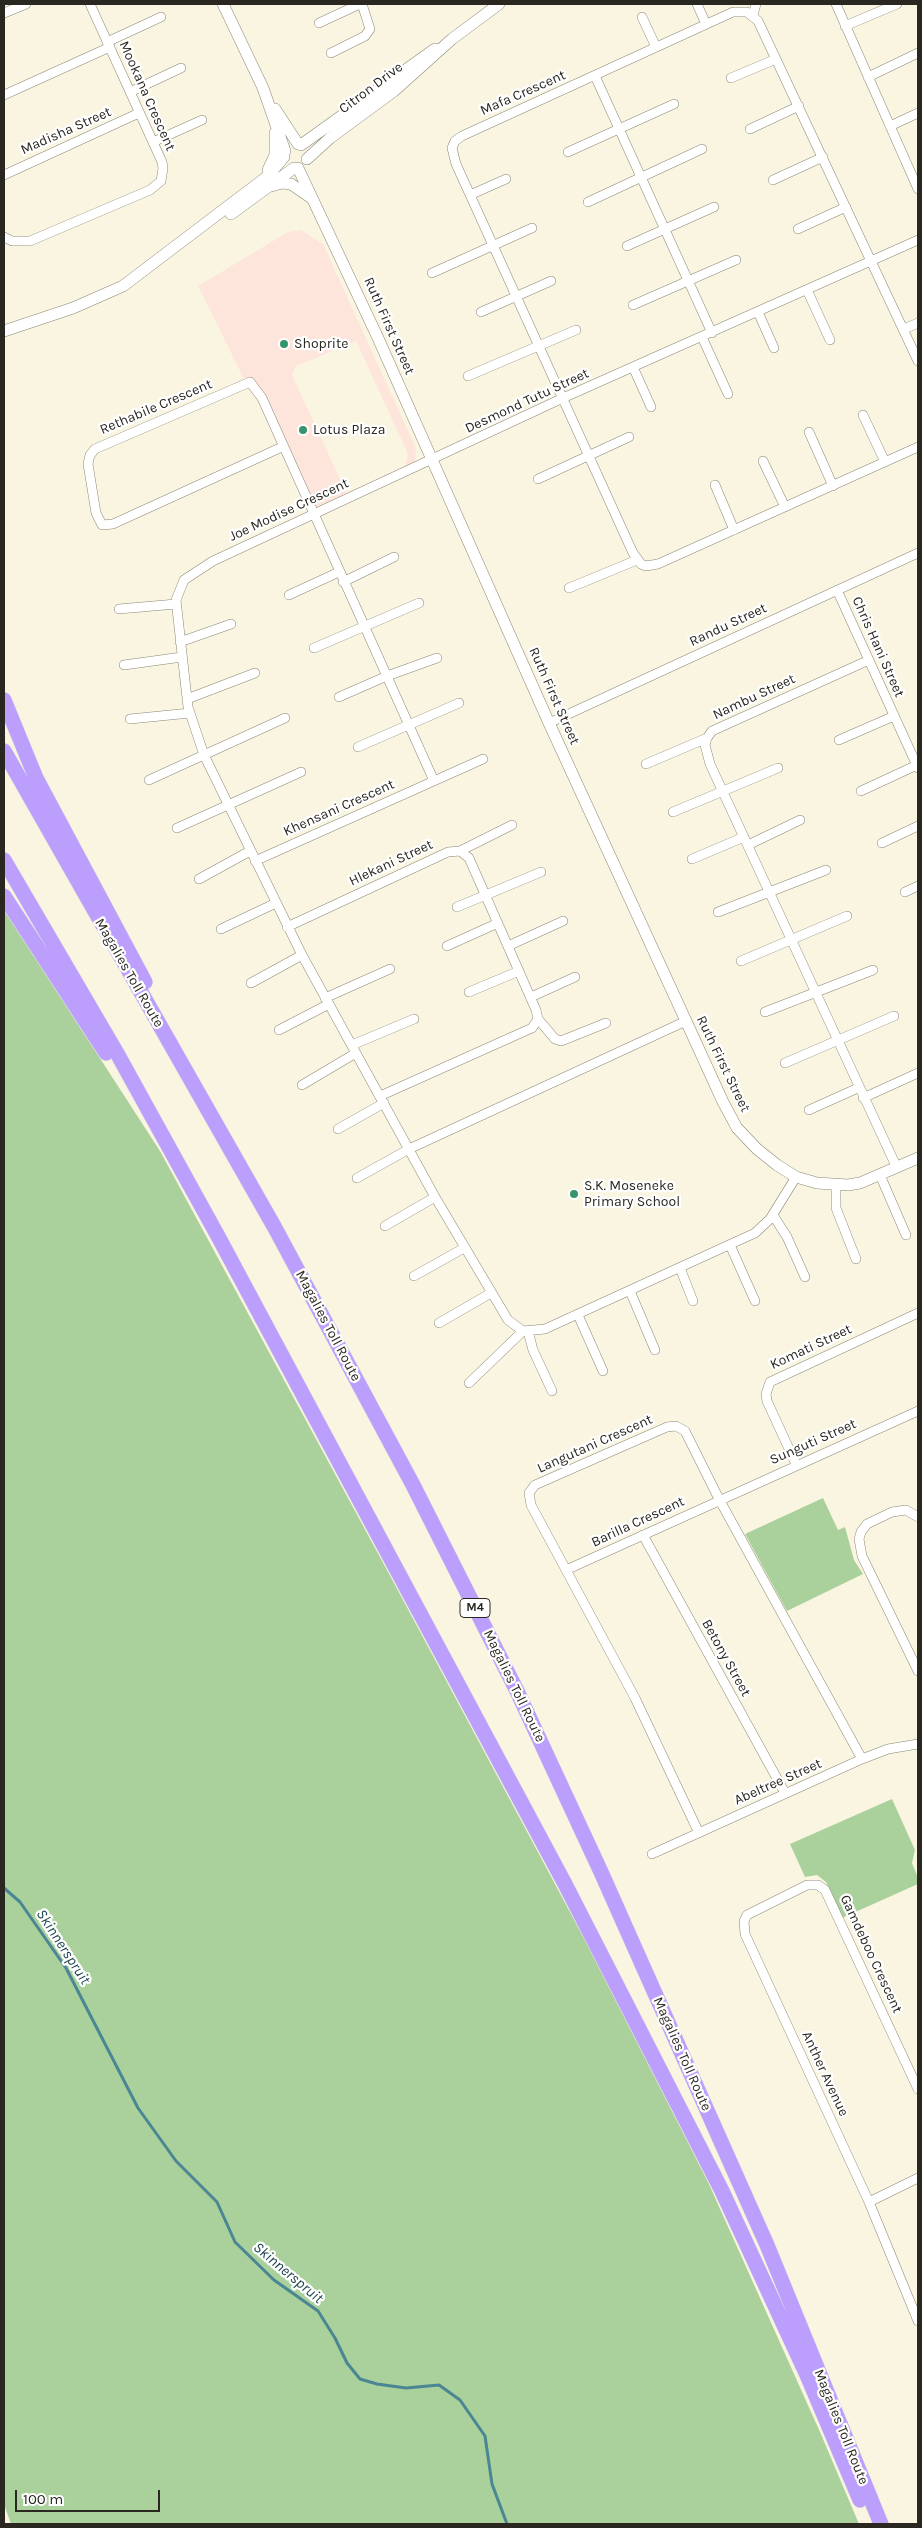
<!DOCTYPE html>
<html>
<head>
<meta charset="utf-8">
<style>
	body { margin:0 }
	#map { position:relative; width:922px; height:2528px; overflow:hidden; background:#faf5e1; font-family:Karla,sans-serif }
	canvas { display:block }
	.frame { position:absolute; inset:0; border:5px solid #292720; pointer-events:none }
	.scale { position:absolute; left:15px; top:2490px; width:145px; height:22px; box-sizing:border-box; border:2px solid #292720; border-top:0; padding-left:6px; font-size:15px; line-height:18px; white-space:nowrap; color:#292720; -webkit-text-stroke:4px #fff; paint-order:stroke }
</style>
</head>
<body>
<div id="map">
<canvas width="922" height="2528"></canvas>
<div class="frame"></div>
<div class="scale">100 m</div>
</div>
<script>
const ctx = document.querySelector('canvas').getContext('2d');
ctx.lineJoin = 'round';
function fillPath(path, color) {
  ctx.fillStyle = color;
  ctx.fill(path, 'evenodd');
}
function shape(rows) {
  const path = new Path2D();
  for (const r of rows) {
    path.moveTo(r[0], r[1]);
    for (let i = 2; i < r.length; i += 2) path.lineTo(r[i], r[i + 1]);
  }
  return path;
}
function strokePath(path, color, width, dash) {
  ctx.strokeStyle = color;
  ctx.lineWidth = width;
  ctx.lineCap = dash ? 'butt' : 'round';
  ctx.setLineDash(dash || []);
  ctx.stroke(path);
}
function drawText(font, color, halo, rows, align = 'center') {
  ctx.font = font + ' Karla,sans-serif';
  ctx.lineWidth = 4.5;
  ctx.setLineDash([]);
  ctx.textBaseline = 'middle';
  ctx.strokeStyle = halo;
  ctx.fillStyle = color;
  for (const [text, x, y, turn = 0] of rows) {
    ctx.save();
    ctx.translate(x, y);
    ctx.rotate((+turn || 0) * Math.PI / 180);
    ctx.textAlign = isNaN(turn) ? turn : align;
    if (halo) ctx.strokeText(text, 0, 0);
    ctx.fillText(text, 0, 0);
    ctx.restore();
  }
}
fillPath(shape([
	[301,230,323,244,416,448,415,462,405,467,408,454,356,341,296,366,292,375,347,494,315,508,257,385,243,377,198,286,288,232]
]), '#fee5dc');
fillPath(shape([
	[4,910,160,1151,387,1570,586,1942,708,2182,820,2432,859,2524,11,2524,4,2504],
	[823,1498,838,1530,845,1527,854,1560,863,1574,787,1611,745,1534],
	[892,1799,915,1850,912,1863,918,1878,918,1884,842,1918,826,1882,817,1875,805,1877,790,1844]
]), '#aad19c');
strokePath(shape([
	[4,1888,20,1902,66,1968,138,2108,176,2161,217,2202,235,2242,274,2280,318,2311,335,2338,347,2363,360,2379,377,2384,406,2388,439,2385,460,2400,485,2436,492,2484,507,2524]
]), '#4a8693', 3);
const street = shape([
	[697,4,706,24],
	[836,4,918,189],
	[4,13,26,4],
	[753,15,756,4],
	[642,17,656,47],
	[319,23,360,4],
	[845,26,897,4],
	[107,42,161,17],
	[331,53,365,36,370,29,362,4],
	[595,76,712,333],
	[868,77,918,53],
	[731,78,776,59],
	[130,92,181,68],
	[4,95,110,47],
	[890,126,918,113],
	[750,129,799,106],
	[153,142,202,120],
	[568,152,674,104],
	[4,175,139,113],
	[773,180,823,157],
	[470,195,506,179],
	[588,202,702,149],
	[798,229,846,207],
	[4,237,12,241,30,241,150,190,161,181,163,168,162,162,90,4],
	[627,246,714,207],
	[432,273,532,228],
	[807,290,830,340],
	[633,305,736,260],
	[481,312,551,281],
	[758,312,774,348],
	[904,329,918,323],
	[702,337,728,394],
	[918,361,758,21,747,12,733,12,462,136,455,141,452,148,456,164,633,553,641,564,646,566,658,564,918,447],
	[633,367,651,407],
	[468,376,576,330],
	[863,415,885,462],
	[809,432,833,486],
	[282,447,113,524,102,525,96,513,88,464,90,455,95,449,250,382,262,398,434,781],
	[763,461,785,507],
	[538,479,629,437],
	[715,485,734,530],
	[343,582,394,557],
	[569,588,637,560],
	[837,590,918,768],
	[289,595,339,572],
	[119,609,176,604],
	[180,642,231,624],
	[314,648,419,603],
	[869,660,712,731,707,738,705,745,710,764,897,1168],
	[124,665,182,657],
	[339,697,387,676,437,658],
	[187,699,255,673],
	[130,719,190,713],
	[549,723,918,553],
	[839,740,894,716],
	[358,747,459,703],
	[646,764,707,738],
	[149,780,285,718],
	[861,791,917,765],
	[673,812,778,768],
	[177,828,301,772],
	[882,843,918,826],
	[748,845,800,820],
	[460,851,512,825],
	[692,859,744,837],
	[255,861,483,759],
	[199,879,250,851],
	[905,892,918,886],
	[457,907,541,872],
	[718,912,826,870],
	[287,927,448,852,460,851,469,858,536,1010,538,1019,532,1028,380,1096],
	[221,929,276,903],
	[447,946,498,923],
	[508,946,563,921],
	[741,961,847,916],
	[251,983,302,955],
	[469,992,519,971],
	[531,997,575,977],
	[325,998,390,969],
	[765,1012,873,970],
	[538,1019,555,1039,561,1041,606,1023],
	[279,1030,329,1004],
	[352,1045,414,1019],
	[785,1063,894,1016],
	[302,1085,356,1053],
	[863,1098,918,1073],
	[809,1110,858,1088],
	[338,1129,384,1103],
	[880,1175,906,1235],
	[796,1177,770,1219,755,1233,545,1329,523,1331,508,1320,435,1197,302,955,204,755,188,707,176,600,184,580,213,561,563,398,918,240],
	[357,1178,409,1149,686,1021],
	[836,1185,836,1208,856,1259],
	[773,1215,787,1237,805,1277],
	[385,1226,435,1197],
	[730,1245,755,1301],
	[680,1268,693,1301],
	[414,1276,464,1248],
	[630,1291,655,1350],
	[578,1315,603,1371],
	[439,1323,491,1293],
	[528,1331,533,1350,552,1391],
	[469,1383,523,1331],
	[796,1464,767,1401,766,1394,770,1382,918,1313],
	[918,1517,906,1510,892,1512,867,1524,861,1532,859,1539,862,1556,918,1671],
	[643,1535,785,1793],
	[566,1570,918,1411],
	[699,1833,635,1698,531,1505,529,1493,535,1485,667,1427,676,1426,685,1431,719,1499,862,1759],
	[652,1854,862,1759,888,1749,918,1744],
	[918,2089,825,1890,818,1885,807,1885,747,1915,744,1921,745,1934,869,2202,918,2321],
	[869,2202,918,2178]
]);
const secondary = shape([
	[223,4,263,88,285,151],
	[275,109,298,144],
	[301,145,435,49],
	[307,159,330,138,394,91,452,39,499,4],
	[298,168,378,338,549,723,686,1021,723,1102,737,1128,757,1149,777,1165,796,1177,817,1183,848,1185,860,1183,918,1158],
	[268,170,275,155,275,133],
	[271,186,282,183,291,184,310,197],
	[231,214,294,168],
	[4,331,73,308,123,286,268,176,284,157]
]);
const highway = shape([
	[4,700,36,778,145,982],
	[4,751,275,1228,413,1485,517,1691,601,1872,767,2245,881,2524],
	[4,860,118,1055,219,1238,565,1884,722,2191,807,2375,860,2500],
	[4,896,106,1053]
]);
strokePath(street, '#8a8674', 10);
strokePath(secondary, '#8a8674', 12);
strokePath(highway, '#e1e1e0', 16);
strokePath(street, '#fff', 9);
strokePath(secondary, '#fff', 11);
strokePath(highway, '#bc9ffc', 15);
for (const [x, y, r, color] of [
	[284,344,5,"#35946c"],
	[303,430,5,"#35946c"],
	[574,1194,5,"#35946c"]
]) {
  const dot = new Path2D();
  dot.arc(x, y, r, 0, 2 * Math.PI);
  ctx.fillStyle = color;
  ctx.fill(dot);
  strokePath(dot, '#fff', 2);
}
for (const [x, y, w] of [
	[475,1608,30]
]) {
  const box = new Path2D();
  box.roundRect(x - w / 2, y - 9.5, w, 19, 4);
  ctx.fillStyle = '#fff';
  ctx.fill(box);
  strokePath(box, '#292720', 1);
}
drawText('bold 12px', '#292720', null, [
	["M4",475,1608]
]);
drawText('14px', '#292720', '#fff', [
	["Citron Drive",371,88,-37],
	["Mafa Crescent",523,93,-24],
	["Mookana Crescent",147,96,66],
	["Madisha Street",66,131,-24],
	["Ruth First Street",389,326,66],
	["Desmond Tutu Street",527,401,-25],
	["Rethabile Crescent",156,407,-23],
	["Joe Modise Crescent",289,510,-25],
	["Randu Street",728,625,-25],
	["Chris Hani Street",878,647,66],
	["Ruth First Street",554,696,66],
	["Nambu Street",754,697,-25],
	["Khensani Crescent",339,808,-24],
	["Hlekani Street",391,863,-25],
	["Magalies Toll Route",129,973,60],
	["Ruth First Street",723,1064,64],
	["Magalies Toll Route",328,1326,62],
	["Komati Street",811,1347,-25],
	["Sunguti Street",813,1442,-24],
	["Langutani Crescent",595,1444,-24],
	["Barilla Crescent",638,1522,-25],
	["Betony Street",726,1658,61],
	["Magalies Toll Route",514,1686,64],
	["Abeltree Street",778,1782,-24],
	["Gamdeboo Crescent",871,1954,65],
	["Magalies Toll Route",682,2054,66],
	["Anther Avenue",825,2074,65],
	["Magalies Toll Route",841,2427,68]
]);
drawText('14px', '#292720', '#fff', [
	["Shoprite",294,344],
	["Lotus Plaza",313,430],
	["S.K. Moseneke",584,1186],
	["Primary School",584,1202]
], 'left');
drawText('italic 15px', '#173f49', '#fff', [
	["Skinnerspruit",63,1947,57],
	["Skinnerspruit",288,2273,40]
]);
</script>
</body>
</html>
